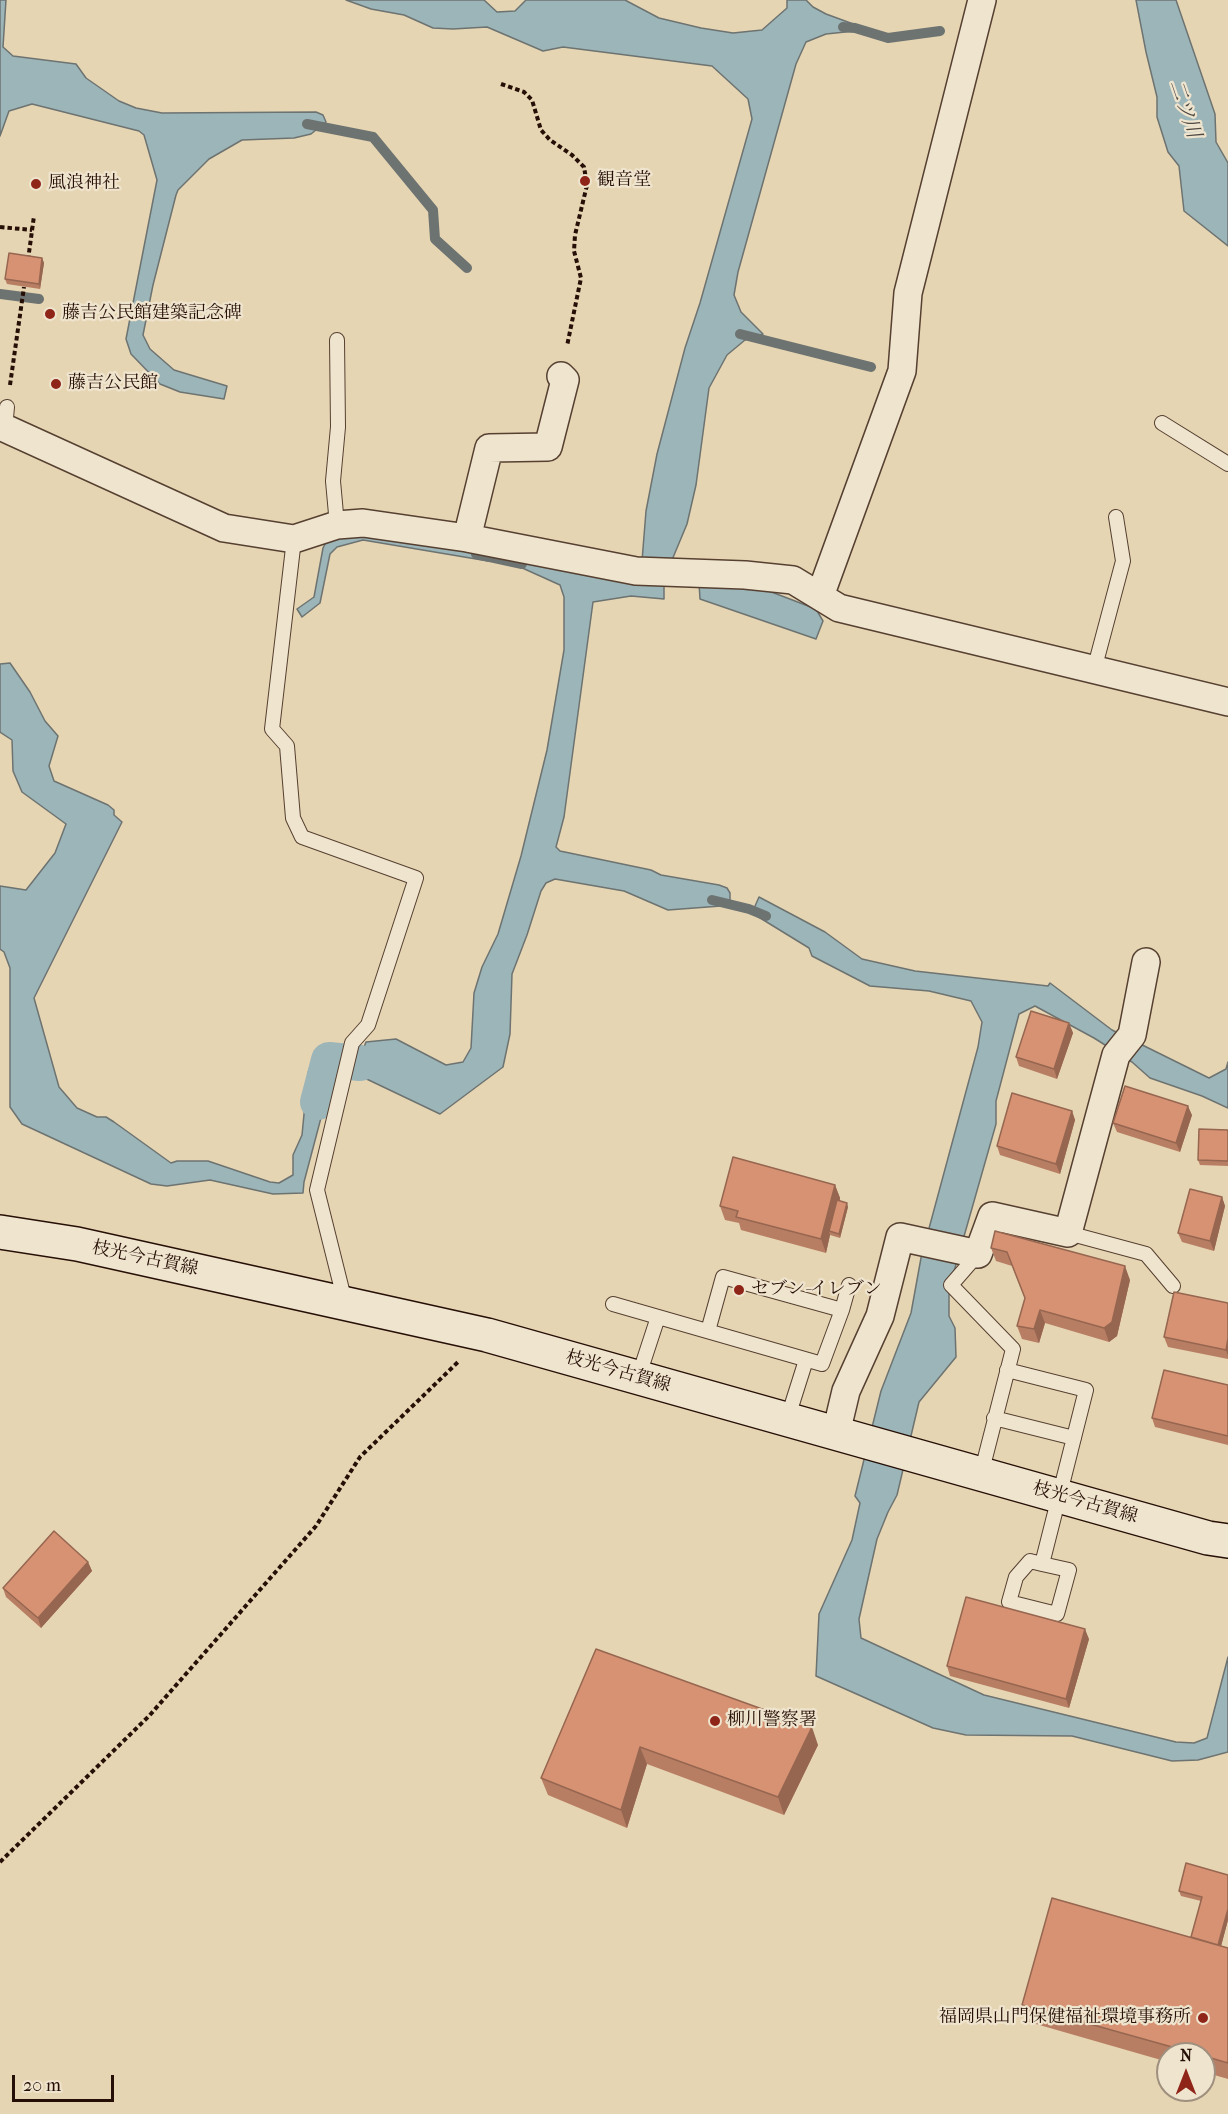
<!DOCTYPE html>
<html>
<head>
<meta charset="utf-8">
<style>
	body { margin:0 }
	#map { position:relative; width:1228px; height:2114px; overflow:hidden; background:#e6d5b3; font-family:"IM FELL French Canon",serif }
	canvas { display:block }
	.north { position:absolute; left:1156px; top:2042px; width:60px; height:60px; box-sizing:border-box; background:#efe4ce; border:2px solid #9f8f7e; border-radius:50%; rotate:0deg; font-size:16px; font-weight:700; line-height:24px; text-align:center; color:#260f06 }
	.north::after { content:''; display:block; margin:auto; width:21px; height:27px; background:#8f2418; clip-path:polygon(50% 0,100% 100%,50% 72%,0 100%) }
	.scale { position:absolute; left:12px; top:2075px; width:102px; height:27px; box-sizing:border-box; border:3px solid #260f06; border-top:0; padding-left:8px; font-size:18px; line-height:21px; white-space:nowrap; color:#260f06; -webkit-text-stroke:4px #efe4ce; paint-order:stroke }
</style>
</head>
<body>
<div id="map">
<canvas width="1228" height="2114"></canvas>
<div class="north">N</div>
<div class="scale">20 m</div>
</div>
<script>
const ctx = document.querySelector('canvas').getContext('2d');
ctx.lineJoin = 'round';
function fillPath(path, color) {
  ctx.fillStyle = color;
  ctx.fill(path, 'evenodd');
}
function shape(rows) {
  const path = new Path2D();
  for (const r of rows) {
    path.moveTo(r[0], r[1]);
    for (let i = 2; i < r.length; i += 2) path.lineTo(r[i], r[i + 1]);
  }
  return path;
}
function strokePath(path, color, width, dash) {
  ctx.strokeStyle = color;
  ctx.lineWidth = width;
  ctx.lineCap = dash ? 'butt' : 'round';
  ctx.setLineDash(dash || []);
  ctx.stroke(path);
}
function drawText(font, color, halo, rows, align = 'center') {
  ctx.font = font + ' "IM FELL French Canon","Noto Serif JP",serif';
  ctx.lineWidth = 4.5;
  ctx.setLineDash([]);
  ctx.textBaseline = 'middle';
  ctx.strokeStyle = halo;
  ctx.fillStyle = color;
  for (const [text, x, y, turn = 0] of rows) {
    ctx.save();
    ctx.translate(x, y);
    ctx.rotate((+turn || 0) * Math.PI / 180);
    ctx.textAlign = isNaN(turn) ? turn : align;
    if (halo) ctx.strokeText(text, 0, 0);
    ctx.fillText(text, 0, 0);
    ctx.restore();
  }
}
const water = shape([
	[0,0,6,0,3,47,13,56,76,64,86,78,119,101,136,108,162,113,316,112,323,115,326,122,311,134,294,138,242,140,209,159,178,190,176,195,153,285,143,335,150,349,174,370,227,386,224,399,180,392,160,384,131,354,126,339,157,180,144,135,139,131,32,104,9,111,0,136,0,0],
	[346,0,484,0,497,12,515,11,526,0,625,0,659,18,701,28,733,33,762,30,787,8,787,0,806,0,813,7,826,14,856,25,855,31,826,34,806,42,796,64,738,272,734,295,741,312,763,334,745,340,727,355,709,388,696,485,687,524,672,560,642,561,646,511,657,454,685,348,700,303,752,119,748,99,712,66,563,47,543,51,487,27,453,29,433,28,404,15,371,9,346,0],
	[1136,0,1176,0,1215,114,1216,142,1228,163,1228,246,1184,211,1179,166,1168,152,1157,117,1157,97,1146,52,1136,0],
	[350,535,490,554,488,561,363,540,337,547,330,554,320,603,302,617,297,609,314,597,323,548,326,542,350,535],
	[509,557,664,584,664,599,631,596,593,602,564,817,556,847,560,851,651,870,661,875,719,885,727,888,730,893,730,902,721,906,668,910,624,891,555,879,546,883,541,891,527,935,512,974,510,1034,503,1067,440,1114,354,1073,366,1042,396,1039,446,1065,463,1062,471,1048,474,993,482,967,498,934,521,856,547,750,564,650,564,597,560,585,509,562,509,557],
	[699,583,761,588,816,609,823,621,816,639,700,599,699,583],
	[10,663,30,692,45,721,58,736,49,766,54,781,108,805,114,810,114,815,122,822,34,998,59,1087,77,1108,97,1117,106,1117,114,1122,171,1163,177,1161,208,1161,270,1182,279,1183,293,1175,293,1155,302,1135,308,1073,316,1050,335,1055,335,1065,304,1182,303,1193,273,1194,210,1180,167,1186,151,1184,22,1124,10,1107,10,968,4,952,0,949,0,886,26,890,55,853,66,824,22,792,13,771,12,740,0,732,0,664,10,663],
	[759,897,825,932,862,959,915,971,1048,986,1050,983,1112,1030,1209,1078,1226,1069,1228,1062,1228,1108,1202,1096,1150,1078,1132,1062,1094,1038,1035,1006,1019,1014,996,1101,996,1124,949,1289,949,1316,955,1328,956,1357,919,1402,897,1495,888,1512,877,1539,859,1619,861,1638,984,1695,1176,1742,1194,1743,1207,1738,1228,1657,1228,1752,1198,1760,1172,1761,1072,1736,966,1735,933,1728,816,1676,819,1614,852,1540,860,1503,855,1496,881,1391,911,1313,921,1258,978,1047,982,1022,971,1001,929,991,870,986,812,956,809,948,752,913,759,897]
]);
fillPath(water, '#9cb5b8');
strokePath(water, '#6d7371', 1.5);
strokePath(shape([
	[843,27,855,28,888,38,940,31],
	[307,124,373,137,433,210,435,239,467,268],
	[0,294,39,299],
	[740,334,871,367],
	[476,554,522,564],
	[712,900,749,909,766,916]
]), '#6d7371', 10);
strokePath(shape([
	[318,1102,329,1060,360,1063]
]), '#9cb5b8', 36);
const service = shape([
	[1162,423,1228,464],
	[5,428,7,407],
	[337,525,333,481,338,427,337,340],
	[294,539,272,729,287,746,293,818,302,837,416,878,368,1025,352,1043,317,1190,345,1302],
	[1094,670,1123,561,1116,517],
	[1068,1233,1146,1254,1173,1286],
	[978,1254,951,1285,1013,1349,981,1474],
	[613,1304,822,1364,842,1310,849,1285],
	[708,1331,723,1277,842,1310],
	[1007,1370,1086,1390,1042,1564,1069,1570,1057,1614,1009,1602,1016,1577,1030,1561,1042,1564],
	[638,1378,658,1317],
	[994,1418,1074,1438],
	[787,1420,806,1360]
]);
const minor = shape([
	[0,426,224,528,294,539,337,525,363,523,467,538,636,571,745,575,793,580,839,608,1228,702],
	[467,538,489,448,548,447,565,380,561,376],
	[820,596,902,371,908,293,982,0],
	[836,1433,846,1391,880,1316,900,1237,978,1254,992,1216,1068,1233,1116,1055,1132,1035,1146,962]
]);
const secondary = shape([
	[0,1232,77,1244,487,1335,1208,1538,1228,1541]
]);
strokePath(service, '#564031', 16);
strokePath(minor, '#564031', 30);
strokePath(secondary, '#260f06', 36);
strokePath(shape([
	[501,84,524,92,532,100,541,130,550,140,572,155,584,167,587,185,575,235,574,251,581,278,567,346],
	[0,227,32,230],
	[28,260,34,216],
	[10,385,24,287],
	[0,1862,149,1716,316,1526,360,1457,458,1362]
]), '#260f06', 4, [4.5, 3]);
strokePath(service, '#efe4ce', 14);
strokePath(minor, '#efe4ce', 27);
strokePath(secondary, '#efe4ce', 33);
fillPath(shape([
	[42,258,44,263,40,289,7,284,5,279],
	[1069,1023,1073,1033,1057,1079,1019,1066,1016,1057],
	[1072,1111,1075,1120,1060,1174,1000,1155,997,1146],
	[1192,1115,1180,1152,1117,1132,1113,1123],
	[1228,1130,1228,1166,1200,1165,1198,1160],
	[835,1185,840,1198,840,1201,848,1207,840,1238,830,1235,826,1253,741,1230,739,1223,725,1220,720,1206],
	[1222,1197,1225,1206,1214,1251,1182,1242,1178,1233],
	[991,1248,1130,1280,1117,1336,1109,1342,1045,1323,1039,1343,1022,1339,1017,1326,1025,1299,1012,1266,996,1261],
	[1228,1303,1228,1359,1168,1347,1164,1337],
	[1228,1385,1228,1445,1155,1427,1152,1418],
	[88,1562,92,1571,41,1628,6,1597,3,1588],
	[1089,1639,1069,1708,950,1676,947,1666],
	[596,1649,818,1745,784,1815,647,1764,627,1828,548,1795,541,1778],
	[1228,1875,1228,1920,1221,1946,1228,1948,1228,2079,1204,2072,1204,2054,1168,2054,1168,2062,1029,2022,1022,2005,1191,1937,1201,1901,1181,1896,1179,1891]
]), '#b87e63');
fillPath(shape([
	[42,258,44,263,40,289,39,284],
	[1069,1023,1073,1033,1057,1079,1054,1069],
	[1188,1106,1192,1115,1180,1152,1176,1143],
	[1072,1111,1075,1120,1060,1174,1056,1164],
	[835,1185,840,1198,831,1232,829,1231,830,1235,826,1253,821,1239],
	[1222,1197,1225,1206,1214,1251,1210,1241],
	[847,1203,848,1207,840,1238,839,1234],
	[1125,1266,1130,1280,1117,1336,1109,1342,1104,1328],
	[1040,1310,1045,1323,1039,1343,1034,1329],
	[1228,1338,1228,1356,1226,1350],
	[88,1562,92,1571,41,1628,38,1618],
	[1085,1629,1089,1639,1069,1708,1066,1699],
	[812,1727,818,1745,784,1815,778,1797],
	[640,1747,647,1764,627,1828,621,1810],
	[1228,1909,1228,1920,1219,1954,1217,1949]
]), '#966650');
const building = shape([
	[9,253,42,258,39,284,5,279,9,253],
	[1031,1011,1069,1023,1054,1069,1016,1057,1031,1011],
	[1125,1086,1188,1106,1176,1143,1113,1123,1125,1086],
	[1012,1093,1072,1111,1056,1164,997,1146,1012,1093],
	[1199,1129,1228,1130,1228,1161,1198,1160,1199,1129],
	[733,1157,835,1185,821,1239,736,1217,738,1211,720,1206,733,1157],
	[1190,1189,1222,1197,1210,1241,1178,1233,1190,1189],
	[837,1200,847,1203,839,1234,829,1231,837,1200],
	[995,1231,1125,1266,1112,1322,1104,1328,1040,1310,1034,1329,1017,1326,1025,1298,1007,1252,991,1248,995,1231],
	[1174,1292,1228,1303,1228,1338,1226,1350,1164,1337,1174,1292],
	[1164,1370,1228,1385,1228,1436,1152,1418,1164,1370],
	[54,1531,88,1562,38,1618,3,1588,54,1531],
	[966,1597,1085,1629,1066,1699,947,1666,966,1597],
	[596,1649,812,1727,778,1797,640,1747,621,1810,541,1778,596,1649],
	[1186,1863,1228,1875,1228,1909,1218,1945,1191,1937,1202,1897,1179,1891,1186,1863],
	[1052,1898,1228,1948,1228,2063,1204,2056,1204,2054,1197,2054,1022,2005,1052,1898]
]);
fillPath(building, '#d69273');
strokePath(building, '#966650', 1.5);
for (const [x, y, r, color] of [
	[585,181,6,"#8f2418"],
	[36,184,6,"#8f2418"],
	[50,314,6,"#8f2418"],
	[56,384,6,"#8f2418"],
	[739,1290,6,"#8f2418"],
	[715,1721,6,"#8f2418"],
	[1203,2018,6,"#8f2418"]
]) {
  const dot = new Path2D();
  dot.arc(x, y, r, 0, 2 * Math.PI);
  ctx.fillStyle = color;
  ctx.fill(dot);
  strokePath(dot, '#efe4ce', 2);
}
drawText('18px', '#260f06', '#efe4ce', [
	["観音堂",597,181],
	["風浪神社",48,184],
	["藤吉公民館建築記念碑",62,314],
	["藤吉公民館",68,384],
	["セブン-イレブン",751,1290],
	["柳川警察署",727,1721],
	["福岡県山門保健福祉環境事務所",1191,2018,"right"]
], 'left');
drawText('18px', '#260f06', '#efe4ce', [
	["枝光今古賀線",145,1259,12],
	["枝光今古賀線",618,1372,16],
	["枝光今古賀線",1085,1503,16]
]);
drawText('italic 20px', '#4f4944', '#efe4ce', [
	["二ツ川",1184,109,71]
]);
</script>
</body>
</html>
